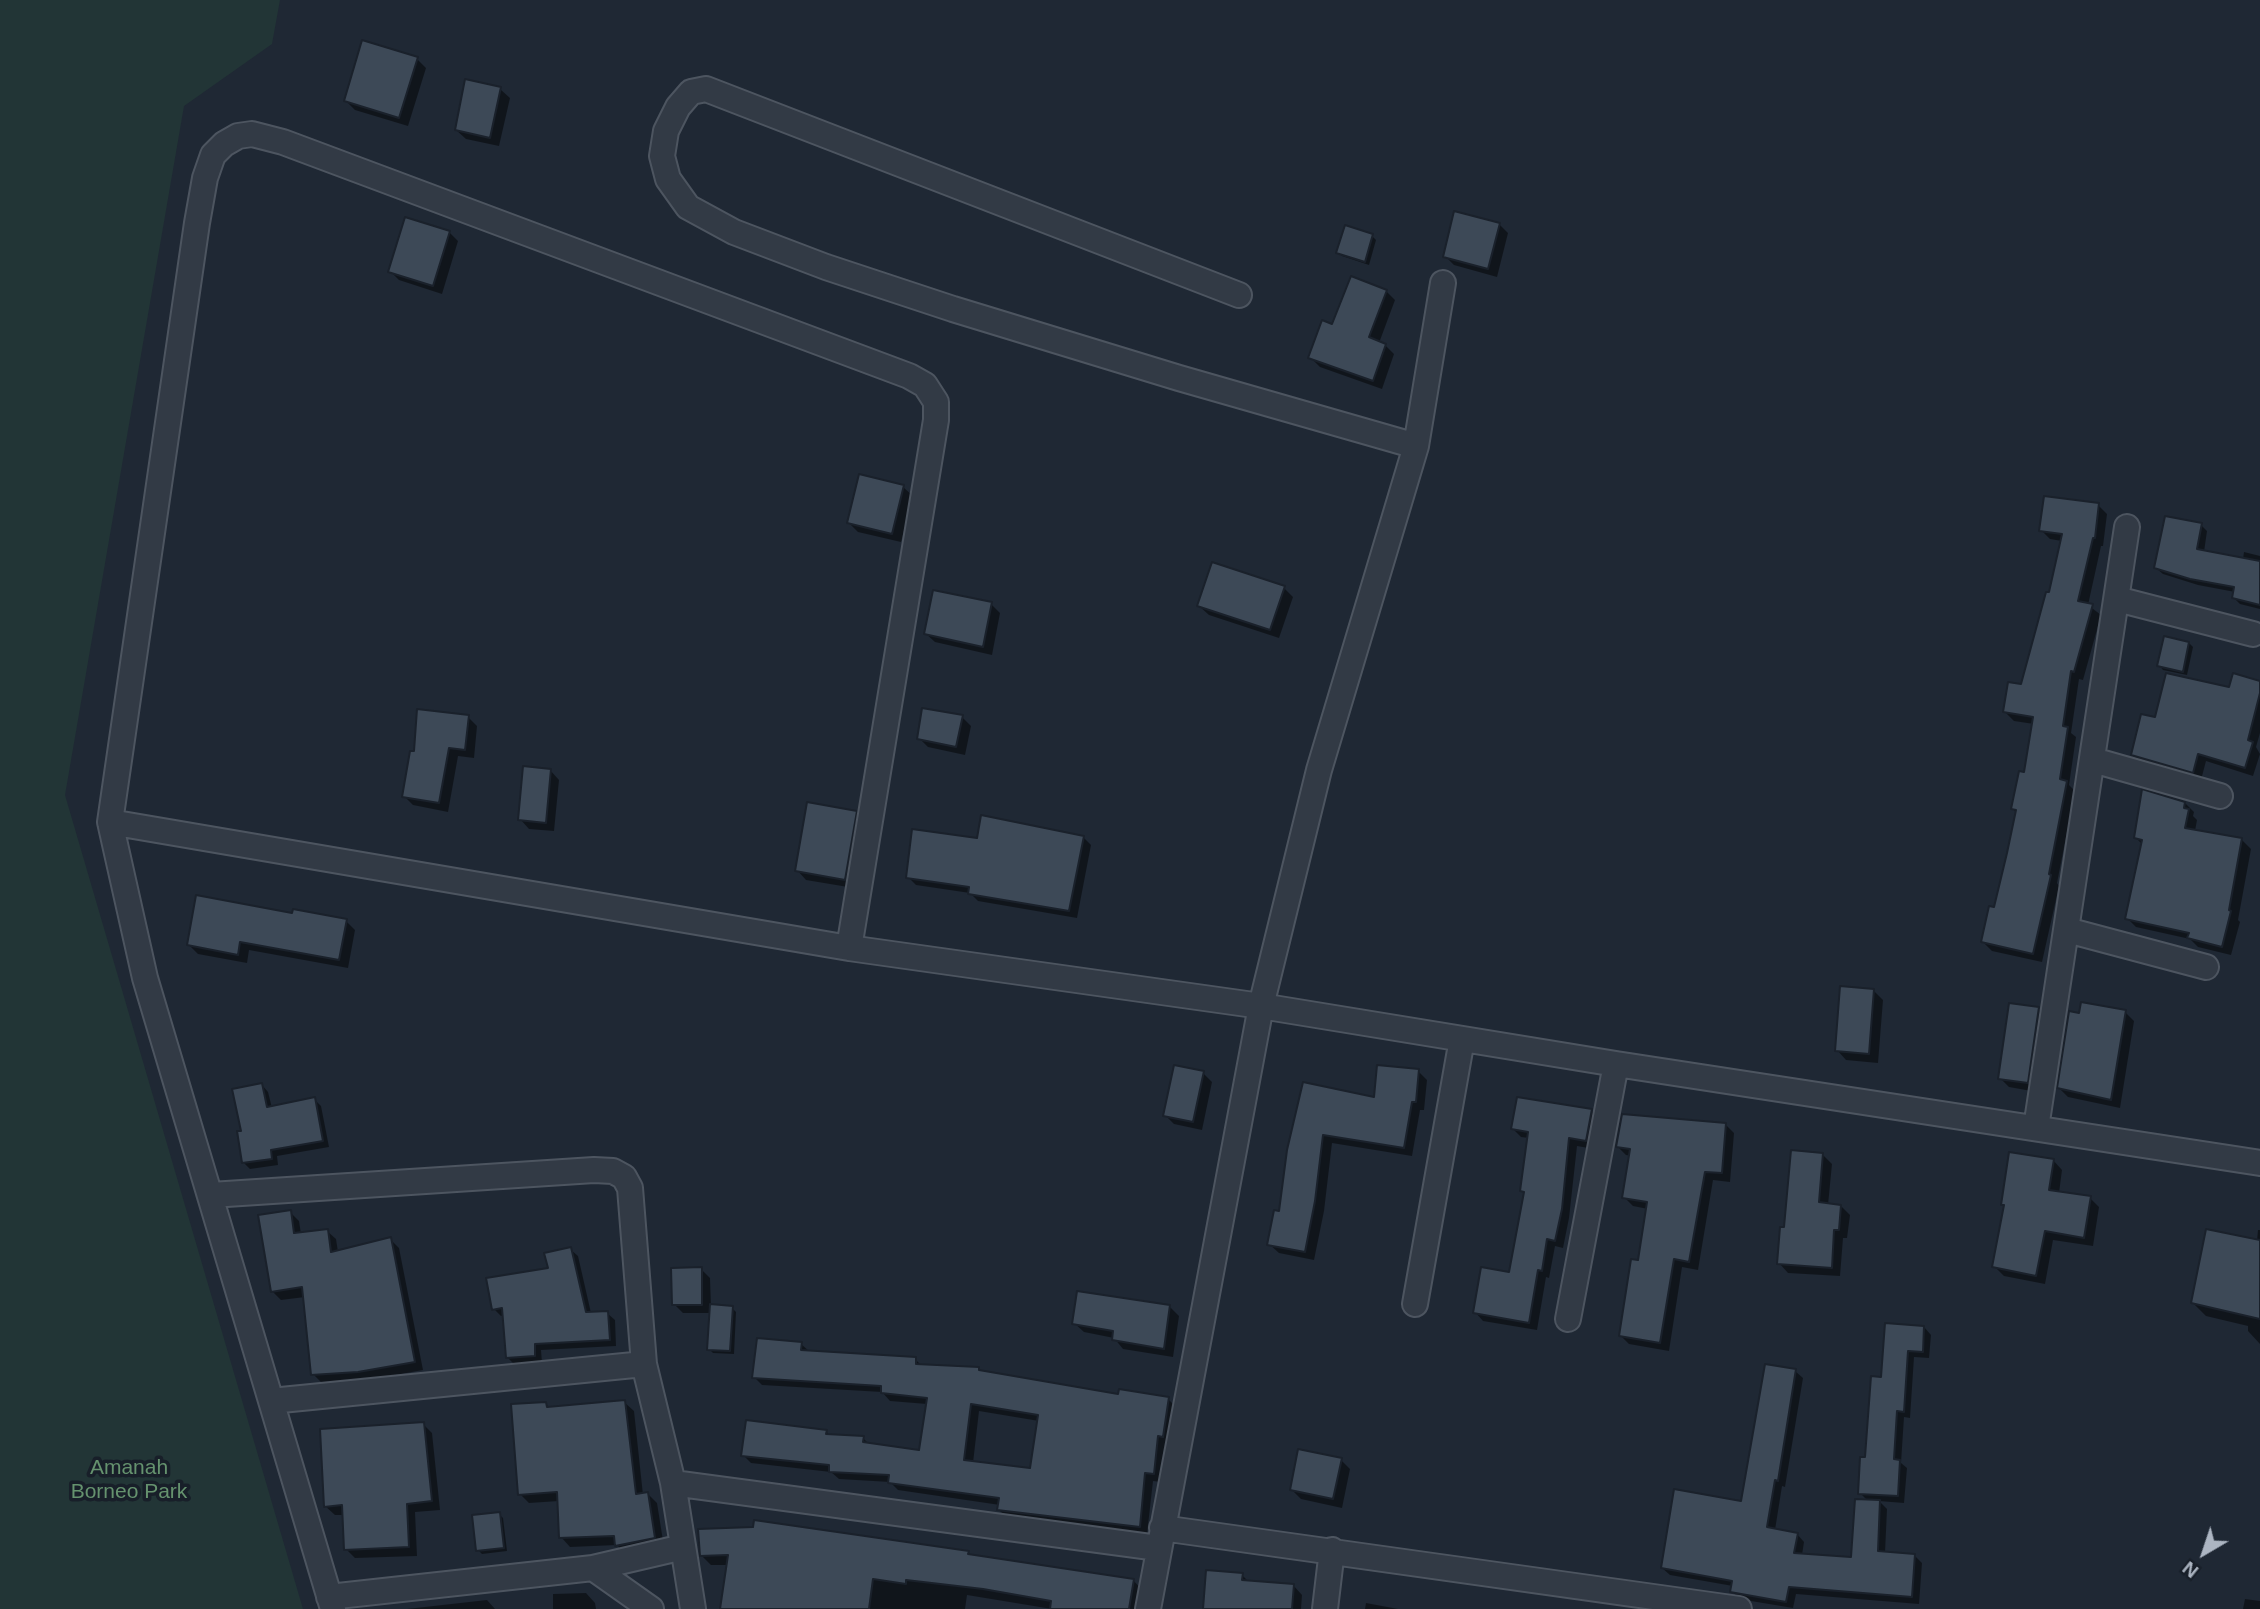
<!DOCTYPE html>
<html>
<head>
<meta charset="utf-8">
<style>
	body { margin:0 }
	#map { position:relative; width:2260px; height:1609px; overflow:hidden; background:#1f2834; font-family:Arial,sans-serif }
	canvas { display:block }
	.north { position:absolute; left:2169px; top:1518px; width:70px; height:70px; -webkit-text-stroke:5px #181f29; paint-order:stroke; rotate:219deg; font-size:19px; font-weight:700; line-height:28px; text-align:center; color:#acb5c2 }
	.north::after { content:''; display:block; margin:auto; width:24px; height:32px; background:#acb5c2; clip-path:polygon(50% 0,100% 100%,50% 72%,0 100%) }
</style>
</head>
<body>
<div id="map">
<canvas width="2260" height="1609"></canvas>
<div class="north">N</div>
</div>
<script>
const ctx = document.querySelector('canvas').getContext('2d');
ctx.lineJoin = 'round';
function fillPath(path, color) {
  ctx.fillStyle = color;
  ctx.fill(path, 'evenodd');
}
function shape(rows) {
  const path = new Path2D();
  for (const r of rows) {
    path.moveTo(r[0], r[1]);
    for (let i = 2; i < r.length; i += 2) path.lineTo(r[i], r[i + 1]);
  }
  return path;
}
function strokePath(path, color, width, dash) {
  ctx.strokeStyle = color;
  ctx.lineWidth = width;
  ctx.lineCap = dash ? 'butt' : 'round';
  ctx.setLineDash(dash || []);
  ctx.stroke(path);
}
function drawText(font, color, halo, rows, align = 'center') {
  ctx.font = font + ' Arial,sans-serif';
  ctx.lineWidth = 7;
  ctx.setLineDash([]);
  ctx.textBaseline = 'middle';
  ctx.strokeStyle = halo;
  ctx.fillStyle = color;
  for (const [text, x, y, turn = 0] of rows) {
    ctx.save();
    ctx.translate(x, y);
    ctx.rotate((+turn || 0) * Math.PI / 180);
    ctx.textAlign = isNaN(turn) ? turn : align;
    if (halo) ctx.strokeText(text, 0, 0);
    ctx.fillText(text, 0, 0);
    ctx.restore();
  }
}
fillPath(shape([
	[0,0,280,0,272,44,184,106,65,795,303,1609,0,1609]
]), '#223536');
fillPath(shape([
	[417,59,426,68,408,126,355,110,346,101],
	[500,89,510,98,499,146,466,139,456,130],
	[1499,224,1508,233,1497,277,1454,265,1445,256],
	[449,232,458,241,442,294,399,280,390,271],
	[1372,236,1376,240,1369,265,1342,256,1338,252],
	[1386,291,1395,300,1379,343,1385,345,1394,354,1382,389,1320,367,1310,357,1333,326],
	[903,487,913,496,901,542,858,532,849,523],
	[2098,505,2107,514,2103,546,2101,546,2088,605,2101,615,2083,680,2079,679,2071,733,2076,737,2069,785,2075,791,2057,883,2059,886,2042,962,1992,951,1983,942,1995,909,2017,814,2013,809,2025,774,2034,724,2014,721,2005,712,2022,686,2050,595,2062,541,2050,539,2041,530],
	[2201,525,2207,531,2204,552,2243,559,2244,552,2260,556,2260,609,2240,604,2234,598,2235,592,2198,585,2163,574,2156,568],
	[1284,588,1293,597,1279,638,1209,615,1199,606],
	[991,604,1000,613,992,655,935,642,925,633],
	[2189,643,2193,647,2187,675,2163,670,2159,665],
	[2260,682,2260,733,2256,747,2260,754,2253,776,2206,761,2201,780,2141,763,2133,755,2157,719,2230,689],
	[468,717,477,726,474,758,458,756,448,812,413,805,404,796],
	[962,717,971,726,965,755,928,747,919,738],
	[550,770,559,780,554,831,529,829,520,819],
	[2185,803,2194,812,2193,816,2197,820,2195,831,2242,840,2251,849,2238,920,2240,922,2231,955,2198,947,2190,939,2136,927,2127,918,2142,844,2136,838],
	[856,813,865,822,854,888,806,880,797,870],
	[1083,837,1091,845,1077,918,978,901,970,893,916,885,908,877,979,840],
	[294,915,346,921,355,930,348,968,249,950,247,963,198,954,189,945],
	[1874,991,1883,1000,1878,1063,1846,1060,1837,1050],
	[2038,1009,2048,1018,2037,1092,2009,1087,2000,1078],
	[2125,1012,2134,1021,2120,1108,2068,1097,2059,1088],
	[1418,1071,1427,1080,1424,1110,1420,1110,1412,1156,1332,1143,1324,1211,1314,1260,1279,1253,1269,1244,1281,1213,1304,1084,1376,1099],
	[1203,1073,1212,1082,1202,1130,1174,1124,1165,1115],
	[262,1085,268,1092,272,1108,314,1099,321,1106,329,1147,277,1156,278,1165,250,1169,243,1162,243,1132],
	[1592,1111,1600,1119,1594,1149,1577,1146,1569,1218,1563,1248,1555,1246,1549,1278,1546,1277,1537,1330,1483,1321,1475,1312,1511,1274,1525,1194,1522,1190,1529,1138,1521,1137,1513,1129],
	[1725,1124,1734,1133,1730,1182,1713,1180,1698,1270,1682,1267,1669,1351,1629,1344,1620,1335,1639,1262,1648,1209,1633,1206,1624,1197,1631,1156,1626,1155,1617,1146],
	[1823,1155,1832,1164,1828,1205,1841,1206,1850,1215,1847,1238,1843,1238,1840,1276,1788,1273,1779,1263,1786,1229],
	[2053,1160,2062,1170,2059,1193,2090,1198,2099,1207,2093,1246,2053,1240,2045,1284,2004,1276,1994,1266,2006,1207,2003,1204],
	[290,1212,299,1221,301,1234,327,1231,336,1239,338,1252,390,1239,399,1248,423,1370,368,1380,322,1383,313,1374,305,1297,281,1300,272,1291],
	[2258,1230,2260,1230,2260,1344,2248,1331,2248,1326,2206,1316,2193,1303,2257,1241],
	[570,1249,578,1256,591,1313,607,1313,615,1320,616,1346,541,1350,542,1363,514,1364,507,1357,505,1315,501,1316,494,1309,550,1269],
	[701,1269,710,1278,711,1306,732,1308,736,1312,734,1354,713,1353,709,1349,711,1313,683,1313,674,1304],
	[1170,1307,1179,1316,1173,1357,1123,1349,1114,1338,1084,1332,1074,1323],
	[1924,1327,1931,1335,1929,1358,1914,1357,1910,1418,1904,1417,1901,1463,1907,1468,1904,1503,1879,1501,1887,1509,1885,1553,1915,1556,1922,1563,1919,1604,1796,1594,1793,1608,1739,1599,1732,1591,1733,1586,1670,1575,1662,1568,1742,1503,1795,1371,1803,1378,1785,1487,1782,1486,1775,1530,1797,1534,1804,1542,1802,1555,1853,1558,1868,1501,1860,1493,1883,1379],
	[801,1344,810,1352,915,1359,922,1366,979,1368,982,1372,1119,1396,1168,1399,1176,1407,1171,1444,1166,1443,1161,1482,1153,1481,1147,1534,1007,1518,999,1510,1000,1505,898,1490,890,1482,839,1479,831,1472,751,1463,743,1455,826,1431,830,1436,863,1438,869,1444,921,1452,927,1404,890,1401,882,1392,762,1385,754,1377],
	[979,1411,1039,1421,1032,1470,973,1463],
	[624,1402,634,1411,643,1495,648,1494,657,1503,664,1547,626,1555,617,1545,570,1547,561,1537,559,1501,529,1503,520,1494,546,1404,551,1409],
	[423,1424,432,1433,440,1510,415,1512,417,1556,355,1558,346,1549,345,1515,335,1515,325,1506],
	[1341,1460,1350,1469,1342,1508,1301,1499,1292,1490],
	[499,1514,503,1518,507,1551,482,1554,478,1550],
	[968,1552,972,1556,1133,1580,1143,1591,1141,1609,1052,1609,967,1595,965,1609,722,1609,729,1565,711,1565,701,1555],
	[1242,1575,1249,1582,1293,1585,1302,1595,1301,1609,1205,1609],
	[586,1593,595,1603,596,1609,553,1609,553,1594],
	[2245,1599,2260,1601,2260,1609,2243,1609],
	[487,1600,495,1609,407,1609],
	[1366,1603,1398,1609,1365,1609]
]), '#0007');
const building = shape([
	[362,40,418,57,399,118,344,101,362,40],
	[465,79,501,87,490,138,455,130,465,79],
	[1454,211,1500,223,1488,269,1443,257,1454,211],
	[405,217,450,231,433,286,388,272,405,217],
	[1345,225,1373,234,1365,262,1336,253,1345,225],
	[1351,276,1387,290,1369,337,1386,344,1373,381,1308,358,1322,320,1332,324,1351,276],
	[859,474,904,485,892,534,847,523,859,474],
	[2044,496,2099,503,2095,538,2093,538,2078,601,2093,604,2074,672,2071,671,2063,726,2068,727,2060,779,2067,781,2049,874,2051,875,2033,954,1981,942,1989,906,1994,907,2007,853,2016,810,2011,809,2019,771,2024,772,2033,717,2003,712,2008,682,2021,684,2046,592,2049,592,2062,534,2039,531,2044,496],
	[2165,516,2202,523,2197,549,2260,561,2260,605,2232,598,2234,587,2190,579,2154,568,2165,516],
	[1212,562,1285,586,1270,630,1197,606,1212,562],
	[933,590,992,602,983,647,924,634,933,590],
	[2164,636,2189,642,2183,672,2157,666,2164,636],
	[2166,673,2229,687,2233,673,2260,681,2260,693,2248,740,2253,742,2245,768,2198,754,2193,773,2131,755,2141,714,2155,717,2166,673],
	[922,708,963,715,956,747,917,739,922,708],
	[417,709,469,715,465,750,449,748,439,803,402,797,410,751,414,751,417,709],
	[523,766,551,769,546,823,518,820,523,766],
	[2142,789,2185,802,2184,808,2189,809,2185,828,2242,838,2229,910,2231,911,2222,947,2187,938,2189,933,2125,919,2142,840,2134,838,2142,789],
	[807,802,857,811,845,880,795,871,807,802],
	[981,815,1084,836,1069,911,968,894,969,887,906,878,912,829,977,838,981,815],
	[196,895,292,913,293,909,347,919,339,960,240,942,238,955,187,945,196,895],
	[1840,986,1874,989,1869,1054,1835,1051,1840,986],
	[2081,1002,2126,1010,2111,1100,2057,1088,2069,1011,2079,1013,2081,1002],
	[2009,1003,2039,1007,2028,1083,1998,1079,2009,1003],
	[1174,1065,1204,1071,1193,1122,1163,1116,1174,1065],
	[1377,1065,1419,1069,1416,1102,1412,1102,1404,1148,1323,1135,1315,1201,1305,1252,1267,1245,1274,1210,1279,1211,1287,1150,1303,1082,1374,1097,1377,1065],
	[262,1083,267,1107,315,1097,323,1141,271,1150,272,1159,242,1163,237,1131,241,1131,232,1089,262,1083],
	[1517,1097,1592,1109,1586,1141,1569,1138,1562,1209,1555,1241,1547,1239,1542,1271,1538,1270,1529,1323,1473,1313,1481,1267,1509,1272,1524,1192,1520,1191,1528,1132,1511,1129,1517,1097],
	[1622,1114,1726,1123,1722,1173,1705,1172,1689,1262,1674,1259,1660,1343,1619,1336,1631,1259,1638,1260,1647,1202,1622,1198,1630,1149,1616,1147,1622,1114],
	[1791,1150,1823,1153,1819,1202,1841,1205,1839,1230,1834,1230,1832,1268,1777,1264,1780,1227,1784,1227,1791,1150],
	[2009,1152,2054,1159,2049,1190,2091,1196,2084,1238,2045,1231,2036,1276,1992,1267,2004,1205,2001,1205,2009,1152],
	[291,1210,294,1233,328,1229,331,1252,391,1237,415,1362,358,1372,311,1375,302,1287,271,1292,258,1215,291,1210],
	[2206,1229,2260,1240,2260,1319,2191,1303,2206,1229],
	[571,1247,586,1312,608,1311,610,1340,535,1344,535,1356,506,1358,502,1308,492,1310,486,1278,548,1268,544,1253,571,1247],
	[702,1267,702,1305,672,1305,671,1268,702,1267],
	[1077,1291,1170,1305,1164,1349,1112,1340,1113,1331,1072,1324,1077,1291],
	[710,1304,733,1306,730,1351,707,1350,710,1304],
	[1885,1323,1924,1326,1923,1352,1908,1351,1904,1412,1897,1411,1894,1459,1900,1460,1898,1496,1858,1494,1860,1457,1865,1457,1871,1376,1881,1377,1885,1323],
	[757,1338,802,1342,801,1350,916,1357,916,1364,979,1367,979,1370,1118,1394,1119,1389,1169,1397,1163,1437,1158,1436,1154,1474,1145,1473,1140,1527,997,1510,999,1498,888,1483,889,1475,829,1472,829,1465,741,1456,746,1420,827,1430,826,1434,864,1436,863,1442,919,1450,927,1398,881,1393,881,1386,752,1378,757,1338],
	[971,1404,1038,1415,1030,1468,964,1460,971,1404],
	[1765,1364,1796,1369,1778,1481,1775,1480,1767,1527,1798,1533,1794,1553,1851,1557,1855,1499,1880,1500,1878,1551,1915,1554,1912,1597,1789,1587,1786,1602,1730,1592,1732,1581,1661,1568,1674,1489,1741,1501,1765,1364],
	[625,1400,636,1494,648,1492,655,1538,615,1546,614,1536,559,1538,557,1492,518,1495,511,1404,546,1402,547,1407,625,1400],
	[424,1422,432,1501,407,1504,409,1547,344,1550,342,1505,324,1507,320,1429,424,1422],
	[1298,1449,1342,1458,1333,1499,1290,1490,1298,1449],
	[500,1512,504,1548,476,1551,472,1515,500,1512],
	[754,1520,969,1551,968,1554,1134,1579,1129,1609,1050,1609,1051,1601,983,1589,906,1580,906,1584,873,1579,869,1609,720,1609,728,1555,700,1556,698,1529,753,1527,754,1520],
	[1206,1570,1243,1573,1242,1580,1294,1584,1292,1609,1203,1609,1206,1570]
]);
fillPath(building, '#3d4957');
strokePath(building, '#1a212b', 2);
const street = shape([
	[1239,295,706,89,691,92,678,107,666,131,662,156,668,179,688,207,734,232,826,267,953,309,1179,378,1416,446],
	[2117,599,2253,634],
	[2093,760,2220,796],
	[110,822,849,948,1261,1006,1616,1064,2260,1163],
	[2067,930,2206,967],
	[2036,1128,2127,527],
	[211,1195,594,1170,613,1171,624,1177,630,1188,644,1364,673,1483,693,1609],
	[1415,1304,1462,1039],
	[1568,1319,1616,1064],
	[271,1401,644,1364],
	[673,1483,1158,1548],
	[1162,1528,1739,1609],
	[593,1568,651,1609],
	[329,1597,593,1568,683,1547],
	[333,1609,145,978,110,822,197,223,205,178,213,155,224,144,238,136,252,134,283,142,909,376,925,385,936,402,936,420,849,948],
	[1148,1609,1261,1006,1319,770,1416,446,1443,283],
	[1325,1609,1332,1550]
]);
strokePath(street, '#4d5560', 28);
strokePath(street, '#323a45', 24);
drawText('21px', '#65926e', '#181f29', [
	["Amanah",129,1468],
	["Borneo Park",129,1492]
]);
</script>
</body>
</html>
